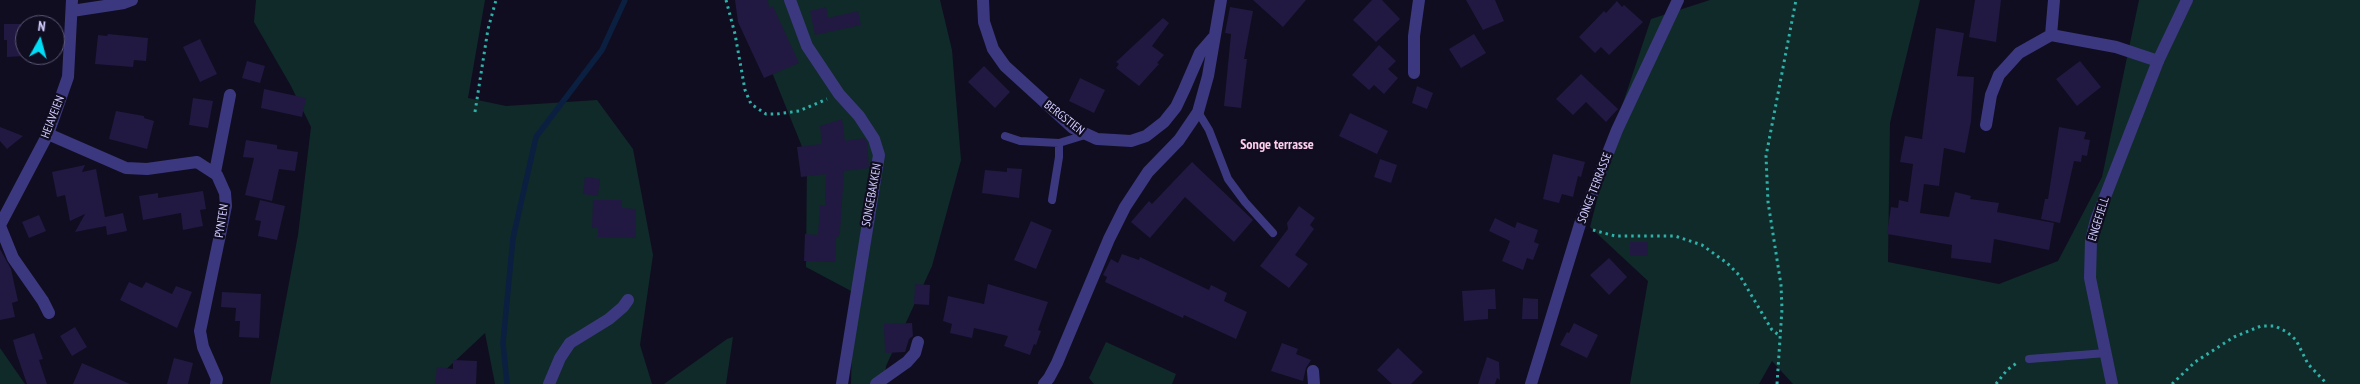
<!DOCTYPE html>
<html>
<head>
<meta charset="utf-8">
<style>
	body { margin:0 }
	#map { position:relative; width:2360px; height:384px; overflow:hidden; background:#100d20; font-family:"PT Sans Narrow",sans-serif }
	canvas { display:block }
	.north { position:absolute; left:15px; top:15px; width:50px; height:50px; box-sizing:border-box; background:#100d20; border:1px solid #5e5979; border-radius:50%; rotate:7deg; font-size:14px; font-weight:700; line-height:20px; text-align:center; color:#d2ccff }
	.north::after { content:''; display:block; margin:auto; width:18px; height:22px; background:#01ddf6; clip-path:polygon(50% 0,100% 100%,50% 72%,0 100%) }
</style>
</head>
<body>
<div id="map">
<canvas width="2360" height="384"></canvas>
<div class="north">N</div>
</div>
<script>
const ctx = document.querySelector('canvas').getContext('2d');
ctx.lineJoin = 'round';
function fillPath(path, color) {
  ctx.fillStyle = color;
  ctx.fill(path, 'evenodd');
}
function shape(rows) {
  const path = new Path2D();
  for (const r of rows) {
    path.moveTo(r[0], r[1]);
    for (let i = 2; i < r.length; i += 2) path.lineTo(r[i], r[i + 1]);
  }
  return path;
}
function strokePath(path, color, width, dash) {
  ctx.strokeStyle = color;
  ctx.lineWidth = width;
  ctx.lineCap = dash ? 'butt' : 'round';
  ctx.setLineDash(dash || []);
  ctx.stroke(path);
}
function drawText(font, color, halo, rows, align = 'center') {
  ctx.font = font + ' "PT Sans Narrow",sans-serif';
  ctx.lineWidth = 4.5;
  ctx.setLineDash([]);
  ctx.textBaseline = 'middle';
  ctx.strokeStyle = halo;
  ctx.fillStyle = color;
  for (const [text, x, y, turn = 0] of rows) {
    ctx.save();
    ctx.translate(x, y);
    ctx.rotate((+turn || 0) * Math.PI / 180);
    ctx.textAlign = isNaN(turn) ? turn : align;
    if (halo) ctx.strokeText(text, 0, 0);
    ctx.fillText(text, 0, 0);
    ctx.restore();
  }
}
fillPath(shape([
	[256,0,485,0,468,98,506,106,597,100,633,149,653,255,640,345,652,384,495,384,485,333,438,377,438,384,270,384,298,235,311,127,291,86,254,22],
	[745,0,940,0,952,50,961,160,932,266,886,366,884,384,851,384,853,292,806,267,807,159,771,70],
	[1710,0,1920,0,1890,123,1888,262,1999,284,2058,261,2102,177,2139,0,2360,0,2360,384,1793,384,1772,361,1759,384,1630,384,1648,281,1590,227,1617,121,1651,19],
	[733,337,726,384,664,384,727,339],
	[1106,342,1176,374,1172,384,1094,384,1089,378],
	[0,348,25,384,0,384]
]), '#102a29');
strokePath(shape([
	[507,384,503,343,513,238,536,137,602,50,625,0]
]), '#0b1f41', 5.5);
fillPath(shape([
	[735,0,768,0,769,8,773,6,799,63,764,78,738,22],
	[1253,0,1306,0,1283,27],
	[1372,0,1382,0,1400,19,1376,42,1353,20],
	[1466,0,1495,0,1504,21,1483,30],
	[1975,0,2001,0,1996,42,1969,37],
	[1617,1,1622,7,1624,5,1643,22,1609,55,1601,47,1595,53,1579,37,1604,11,1606,13],
	[826,7,828,18,858,11,861,25,815,35,810,11],
	[1230,7,1253,11,1244,59,1247,59,1241,108,1224,106,1231,34,1225,33],
	[1163,18,1169,23,1152,46,1164,55,1157,63,1159,64,1139,86,1116,68,1119,64,1116,62],
	[4,24,25,24,25,56,7,57,7,40,4,40],
	[1936,28,1964,33,1957,76,1974,77,1971,121,1965,153,1944,148,1939,186,1924,184,1920,213,1949,217,1955,192,1971,196,1970,199,1999,203,1997,212,2054,223,2049,250,1994,239,1991,263,1951,258,1952,245,1887,234,1891,207,1898,208,1899,200,1908,202,1913,164,1900,162,1905,136,1922,139],
	[108,34,148,38,146,61,134,60,133,67,95,64,98,35,107,36],
	[1474,34,1486,53,1461,68,1449,49],
	[200,39,217,74,200,82,183,47],
	[1379,45,1396,61,1388,69,1398,78,1384,94,1374,85,1369,90,1352,75],
	[247,61,265,66,260,83,242,78],
	[2080,61,2101,87,2077,106,2056,79],
	[984,66,1010,92,995,108,968,82],
	[1581,74,1618,109,1606,122,1586,102,1573,115,1556,99],
	[1080,78,1105,90,1094,113,1069,101],
	[1417,86,1433,93,1427,109,1412,103],
	[264,89,306,98,302,117,261,108],
	[193,98,213,101,208,128,189,125],
	[116,111,144,116,144,118,154,121,147,149,109,139],
	[1350,113,1388,131,1377,154,1339,136],
	[842,119,845,141,864,138,867,142,869,168,844,171,840,232,838,238,836,238,835,262,804,261,805,234,818,235,820,205,825,205,826,174,801,177,797,147,822,144,820,126],
	[0,127,23,136,7,149,0,141],
	[2059,127,2086,132,2084,139,2090,140,2087,156,2082,155,2081,162,2074,161,2060,223,2041,219,2045,199,2048,199],
	[246,140,277,145,277,149,298,152,295,171,279,169,272,201,245,195,254,158,243,157],
	[1553,154,1585,162,1581,177,1578,176,1573,197,1562,194,1559,203,1543,199],
	[1380,159,1397,165,1391,183,1374,177],
	[1192,162,1253,220,1234,242,1185,197,1150,238,1131,222,1149,201,1152,204],
	[85,165,82,172,96,169,105,217,123,213,127,231,107,235,106,226,75,232,85,214,70,221,65,195,57,197,52,172],
	[1007,168,1022,169,1019,198,982,193,985,170,1007,172],
	[585,177,600,179,598,196,583,194],
	[203,191,206,209,200,210,203,226,183,230,181,213,143,220,139,196,158,193,158,198],
	[260,200,285,206,277,240,258,236,261,221,255,220],
	[593,200,622,200,622,208,636,209,636,238,598,237,598,228,592,228],
	[1299,206,1315,218,1310,225,1314,229,1295,255,1308,264,1289,288,1260,266,1288,229,1287,223],
	[39,215,46,231,29,238,22,222],
	[1495,218,1515,228,1517,222,1538,230,1534,242,1539,244,1533,260,1527,258,1523,270,1502,261,1510,241,1489,231],
	[1031,221,1052,230,1036,269,1014,260],
	[1630,242,1648,242,1648,256,1630,256],
	[0,249,11,269,18,301,12,303,15,317,0,320],
	[1122,254,1139,260,1140,257,1209,290,1211,285,1227,293,1224,301,1247,312,1236,339,1184,315,1183,318,1105,282,1107,277,1103,275,1111,259,1118,263],
	[1609,258,1627,277,1609,295,1590,275],
	[129,282,142,288,146,282,172,294,176,286,192,292,177,328,120,300],
	[915,284,930,285,929,305,914,304],
	[988,284,1048,302,1038,330,1041,331,1036,345,1034,344,1030,355,1004,346,1008,336,974,328,972,338,950,333,952,324,943,321,948,296,984,304],
	[1495,289,1496,309,1488,309,1488,319,1464,321,1462,291],
	[222,292,261,294,259,338,239,337,240,321,235,321,236,308,221,307],
	[1523,298,1538,299,1538,319,1522,319],
	[912,323,913,336,909,339,905,352,885,353,884,324],
	[1574,323,1598,335,1587,358,1560,345,1567,332,1569,333],
	[75,327,87,347,72,356,60,336],
	[34,333,43,359,39,360,47,384,27,384,17,355,13,340],
	[1282,343,1298,349,1296,354,1311,360,1306,368,1303,381,1271,371],
	[1398,348,1423,372,1411,384,1392,384,1377,370],
	[1487,357,1499,362,1500,380,1497,378,1495,384,1478,384],
	[174,358,193,363,188,384,167,384],
	[453,360,477,361,476,384,435,384,437,367,453,369],
	[82,363,130,384,73,384]
]), '#211941');
strokePath(shape([
	[726,0,735,34,745,90,751,104,766,114,777,114,799,111,827,99],
	[475,112,488,29,496,0],
	[1593,230,1615,236,1675,236,1702,245,1727,263,1740,276,1772,330,1780,336],
	[1777,384,1782,309,1781,285,1768,202,1766,156,1796,0],
	[1996,384,2007,370,2018,362],
	[2172,384,2195,362,2234,337,2261,326,2275,326,2287,332,2296,340,2308,364,2327,384]
]), '#2eb1a9', 3, [2.5, 4]);
strokePath(shape([
	[1198,112,1209,130,1228,179,1245,202,1273,233],
	[1005,136,1020,141,1059,143,1085,135],
	[1052,200,1059,157,1059,143],
	[2029,359,2106,353]
]), '#3b387f', 8);
strokePath(shape([
	[790,0,807,46,839,94,859,116,874,139,879,155,842,384],
	[983,0,984,22,993,49,1005,66,1073,128,1097,139,1131,141,1146,136,1164,122,1176,107,1184,90,1200,53,1213,38],
	[72,11,124,3,132,0],
	[2051,35,2054,0],
	[1414,73,1414,36,1419,0],
	[1986,125,1991,95,1999,75,2019,53,2051,35,2116,47,2158,61],
	[48,134,126,168,147,169,197,162,217,175,225,193,226,206,200,331,203,347,217,379,216,384],
	[215,172,230,95],
	[0,225,48,134,68,77,72,0],
	[0,226,13,258,43,301,49,313],
	[1313,371,1314,384],
	[549,384,560,358,570,343,609,319,623,307,628,300],
	[876,384,907,362,915,353,918,342],
	[1044,384,1049,378,1057,363,1109,239,1125,207,1148,172,1179,140,1198,112,1208,76,1221,0],
	[1531,384,1580,224,1617,130,1678,0]
]), '#3b387f', 12);
strokePath(shape([
	[2112,384,2090,278,2091,240,2096,220,2158,61,2187,0]
]), '#3b387f', 12);
drawText('12px', '#d2ccff', '#100d20', [
	["HEIAVEIEN",53,117,-69],
	["BERGSTIEN",1064,118,38],
	["SONGE TERRASSE",1595,188,-69],
	["SONGEBAKKEN",872,195,-80],
	["ENGEFJELL",2099,219,-73],
	["PYNTEN",222,221,-81]
]);
drawText('bold 14px', '#ffceed', '#100d20', [
	["Songe terrasse",1277,145]
]);
</script>
</body>
</html>
